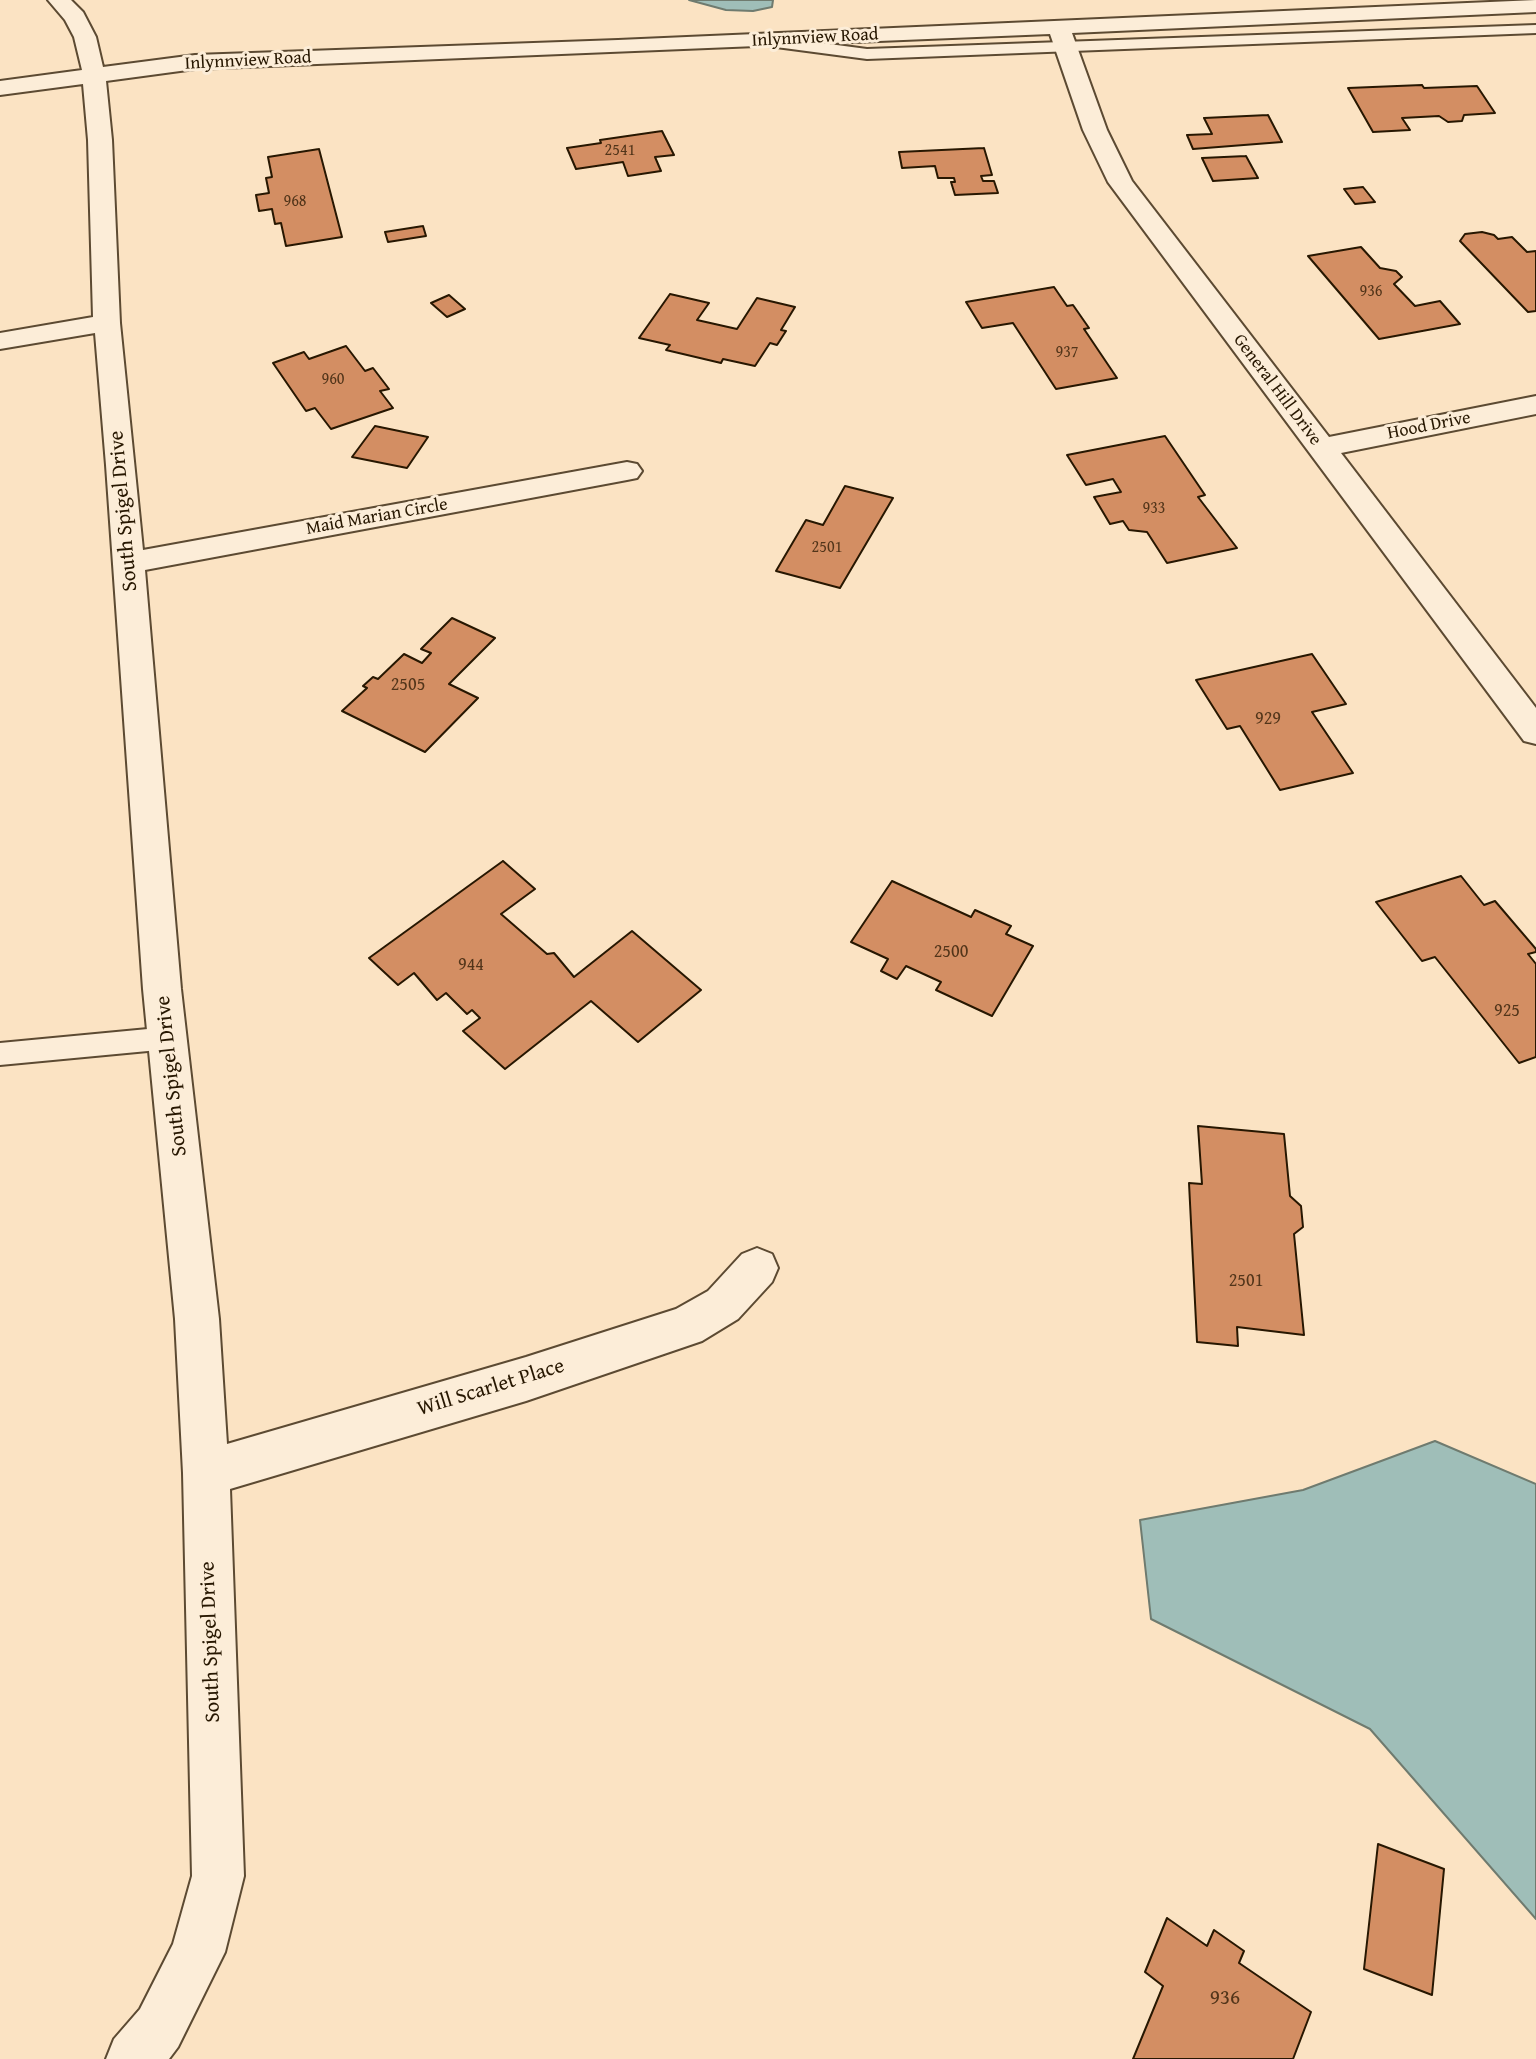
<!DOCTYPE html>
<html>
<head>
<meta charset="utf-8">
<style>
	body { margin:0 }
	canvas { display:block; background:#fbe3c3 }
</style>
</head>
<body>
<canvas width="1536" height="2059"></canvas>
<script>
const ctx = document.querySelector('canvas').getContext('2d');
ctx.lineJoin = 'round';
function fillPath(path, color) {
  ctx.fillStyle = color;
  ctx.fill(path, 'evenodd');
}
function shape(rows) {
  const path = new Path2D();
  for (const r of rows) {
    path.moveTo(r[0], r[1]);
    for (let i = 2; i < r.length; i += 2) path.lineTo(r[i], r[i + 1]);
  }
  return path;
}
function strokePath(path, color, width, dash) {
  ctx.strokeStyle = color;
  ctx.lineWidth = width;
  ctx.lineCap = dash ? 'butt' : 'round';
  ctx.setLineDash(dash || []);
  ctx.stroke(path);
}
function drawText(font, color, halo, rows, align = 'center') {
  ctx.font = font + ' "Gentium Book Plus",serif';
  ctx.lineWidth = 6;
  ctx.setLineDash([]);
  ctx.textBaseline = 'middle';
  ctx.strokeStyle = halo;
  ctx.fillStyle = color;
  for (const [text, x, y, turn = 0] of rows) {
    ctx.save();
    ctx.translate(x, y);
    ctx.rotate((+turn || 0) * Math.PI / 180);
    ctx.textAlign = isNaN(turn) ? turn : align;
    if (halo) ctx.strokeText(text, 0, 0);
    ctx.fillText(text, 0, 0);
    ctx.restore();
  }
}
const water = shape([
	[689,0,773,0,772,7,753,11,726,10,689,0],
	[1435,1441,1536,1484,1536,1919,1370,1729,1151,1619,1140,1520,1303,1490,1435,1441]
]);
fillPath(water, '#9fbeb8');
strokePath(water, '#6f7b6f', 2);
const building = shape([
	[1422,85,1424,88,1477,86,1495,113,1464,115,1462,121,1448,122,1439,116,1402,118,1410,130,1373,132,1348,88,1422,85],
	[1268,115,1282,142,1193,149,1187,135,1212,134,1204,118,1268,115],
	[662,131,674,155,655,157,661,171,628,176,623,162,576,169,567,148,601,143,600,140,662,131],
	[984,148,992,175,981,176,983,181,994,181,998,193,955,195,951,182,955,182,954,178,938,178,935,166,902,168,899,152,984,148],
	[319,149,342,237,286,246,281,223,275,224,272,209,259,211,256,195,269,193,266,178,272,177,268,157,319,149],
	[1246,156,1258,178,1213,181,1202,158,1246,156],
	[1363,187,1375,202,1355,204,1344,189,1363,187],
	[423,226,426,236,388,242,385,232,423,226],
	[1482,232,1494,235,1498,239,1512,237,1527,252,1536,251,1536,311,1528,312,1460,241,1465,234,1482,232],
	[1361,247,1380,268,1396,271,1402,277,1394,284,1415,306,1440,301,1460,324,1379,339,1308,256,1361,247],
	[1054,287,1067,306,1073,305,1089,328,1084,329,1117,378,1056,389,1013,323,982,328,966,302,1054,287],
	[670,294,709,303,697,320,737,329,757,298,795,307,781,330,786,331,777,345,770,343,755,366,723,359,721,363,666,350,670,345,639,338,670,294],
	[449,295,465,309,447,317,431,303,449,295],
	[346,346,365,371,373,368,389,389,380,391,393,408,331,429,315,408,306,411,273,363,304,352,309,359,346,346],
	[375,426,428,437,407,468,352,457,375,426],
	[1165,436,1205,495,1198,497,1237,548,1167,563,1147,532,1129,530,1123,521,1110,524,1094,497,1121,492,1113,479,1086,485,1067,455,1165,436],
	[845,486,893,498,840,588,776,571,806,520,823,525,845,486],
	[452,618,495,638,449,684,478,698,425,752,342,711,367,688,363,686,373,677,378,679,404,654,422,663,431,653,421,649,452,618],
	[1312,654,1346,704,1312,712,1353,773,1280,790,1240,726,1227,729,1196,680,1312,654],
	[503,861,535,889,501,914,547,954,554,953,574,977,632,931,701,990,638,1042,591,1001,505,1069,463,1031,480,1018,472,1010,467,1014,446,993,437,1000,414,973,398,985,369,958,503,861],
	[1461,876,1484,905,1495,901,1536,949,1536,952,1528,954,1536,964,1536,1057,1519,1063,1435,957,1422,961,1376,902,1461,876],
	[892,881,971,917,975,910,1011,926,1006,934,1033,946,992,1016,936,990,941,982,906,966,897,979,881,971,888,959,851,942,892,881],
	[1198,1126,1284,1134,1290,1196,1301,1206,1303,1227,1294,1234,1304,1335,1237,1327,1238,1346,1197,1342,1189,1183,1202,1184,1198,1126],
	[1378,1844,1444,1869,1432,1995,1364,1969,1378,1844],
	[1167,1918,1207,1946,1214,1930,1244,1951,1239,1963,1311,2012,1293,2059,1133,2059,1163,1986,1145,1972,1167,1918]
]);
fillPath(building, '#d38e63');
strokePath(building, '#271701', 2);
const service = shape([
	[1536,25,1536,33,867,59,761,45,753,40,761,35,867,49,1536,25],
	[169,1027,178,1030,182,1038,178,1046,169,1049,0,1065,0,1043,169,1027]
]);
const minor = shape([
	[48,0,71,0,83,12,96,37,103,67,195,55,618,40,1536,0,1536,12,1072,33,1107,130,1132,181,1329,437,1536,396,1536,414,1341,453,1536,708,1536,744,1524,741,1108,182,1083,130,1050,34,195,69,106,81,112,140,120,323,143,550,627,462,637,464,642,471,637,478,627,480,145,570,181,989,219,1319,227,1444,526,1357,676,1309,708,1291,742,1254,757,1248,772,1254,778,1268,772,1282,738,1319,702,1341,526,1401,230,1489,244,1876,225,1952,178,2047,169,2059,106,2059,114,2039,140,2009,173,1944,192,1876,183,1473,175,1319,143,989,106,465,95,333,0,349,0,333,93,317,88,140,83,84,0,95,0,81,82,70,74,37,65,20,48,0]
]);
strokePath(service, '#5c4a32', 4);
strokePath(minor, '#5c4a32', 4);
fillPath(service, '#fcedd8');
fillPath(minor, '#fcedd8');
drawText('16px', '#52351a', null, [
	["2541",620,151],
	["968",295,202],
	["936",1371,292],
	["937",1067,353],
	["960",333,380],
	["933",1154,509],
	["2501",827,548]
]);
drawText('18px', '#271701', '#fcedd8', [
	["Inlynnview Road",815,38,-3],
	["Inlynnview Road",248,61,-3],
	["General Hill Drive",1277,390,53],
	["Hood Drive",1429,426,-11],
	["Maid Marian Circle",377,517,-10]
]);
drawText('18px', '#52351a', null, [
	["2505",408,685],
	["929",1268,719],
	["2500",951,952],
	["944",471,965],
	["925",1507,1011],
	["2501",1246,1281]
]);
drawText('21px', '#271701', '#fcedd8', [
	["South Spigel Drive",124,511,-95],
	["South Spigel Drive",172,1076,-96],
	["Will Scarlet Place",491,1388,-17],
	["South Spigel Drive",211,1642,-92]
]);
drawText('21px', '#52351a', null, [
	["936",1225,1999]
]);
</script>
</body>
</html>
